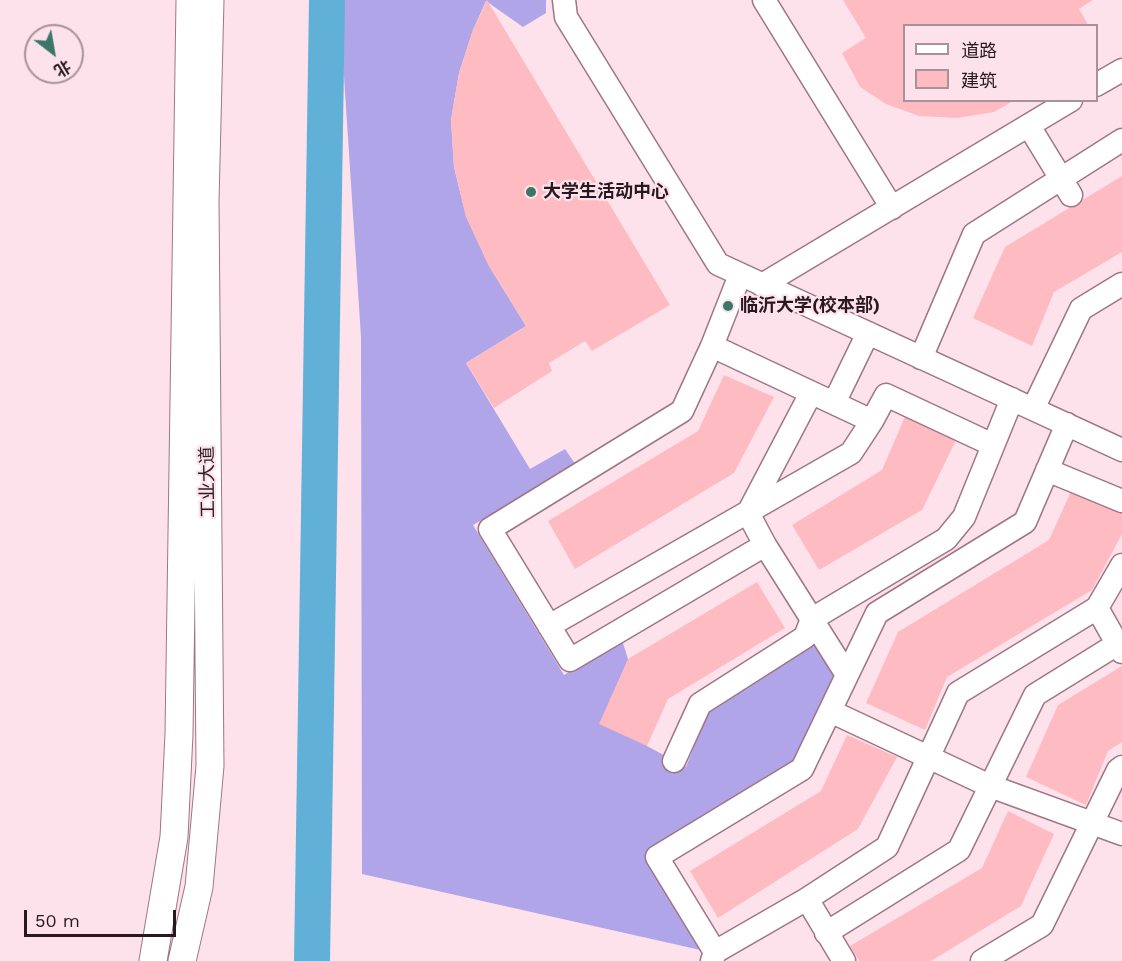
<!DOCTYPE html>
<html>
<head>
<meta charset="utf-8">
<style>
	body { margin:0 }
	#map { position:relative; width:1122px; height:961px; overflow:hidden; background:#fde2ec; font-family:"Work Sans","Noto Sans SC",sans-serif }
	canvas { display:block }
	.legend { position:absolute; left:903px; top:24px; width:195px; height:78px; box-sizing:border-box; background:#fde2ec; border:2px solid #a8919a; margin:0; padding:8px 10px; list-style:none; font-size:18px; color:#28181f }
	.legend li { display:flex; align-items:center; gap:12px; height:30px }
	.legend b { width:30px; border:2px solid #a8919a }
	.north { position:absolute; left:24px; top:24px; width:60px; height:60px; box-sizing:border-box; background:#fde2ec; border:2px solid #a8919a; border-radius:50%; rotate:149deg; font-size:16px; font-weight:700; line-height:24px; text-align:center; color:#28181f }
	.north::after { content:''; display:block; margin:auto; width:21px; height:27px; background:#397866; clip-path:polygon(50% 0,100% 100%,50% 72%,0 100%) }
	.scale { position:absolute; left:24px; top:910px; width:152px; height:27px; box-sizing:border-box; border:3px solid #28181f; border-top:0; padding-left:8px; font-size:18px; line-height:21px; white-space:nowrap; color:#28181f; -webkit-text-stroke:4px #fde2ec; paint-order:stroke }
</style>
</head>
<body>
<div id="map">
<canvas width="1122" height="961"></canvas>
<ul class="legend">
<li><b style="height:8px;background:#fff"></b>道路</li>
<li><b style="height:16px;background:#febbc2"></b>建筑</li>
</ul>
<div class="north">北</div>
<div class="scale">50 m</div>
</div>
<script>
const ctx = document.querySelector('canvas').getContext('2d');
ctx.lineJoin = 'round';
function fillPath(path, color) {
  ctx.fillStyle = color;
  ctx.fill(path, 'evenodd');
}
function shape(rows) {
  const path = new Path2D();
  for (const r of rows) {
    path.moveTo(r[0], r[1]);
    for (let i = 2; i < r.length; i += 2) path.lineTo(r[i], r[i + 1]);
  }
  return path;
}
function strokePath(path, color, width, dash) {
  ctx.strokeStyle = color;
  ctx.lineWidth = width;
  ctx.lineCap = dash ? 'butt' : 'round';
  ctx.setLineDash(dash || []);
  ctx.stroke(path);
}
function drawText(font, color, halo, rows, align = 'center') {
  ctx.font = font + ' "Work Sans","Noto Sans SC",sans-serif';
  ctx.lineWidth = 4.5;
  ctx.setLineDash([]);
  ctx.textBaseline = 'middle';
  ctx.strokeStyle = halo;
  ctx.fillStyle = color;
  for (const [text, x, y, turn = 0] of rows) {
    ctx.save();
    ctx.translate(x, y);
    ctx.rotate((+turn || 0) * Math.PI / 180);
    ctx.textAlign = isNaN(turn) ? turn : align;
    if (halo) ctx.strokeText(text, 0, 0);
    ctx.fillText(text, 0, 0);
    ctx.restore();
  }
}
fillPath(shape([
	[339,0,546,0,546,13,523,27,486,1,473,30,459,73,451,120,454,167,466,216,489,266,526,326,466,363,530,469,565,449,576,465,473,525,564,675,622,640,628,659,647,746,686,767,707,714,817,643,836,675,796,763,650,853,705,951,362,874,361,337]
]), '#b1a5e9');
strokePath(shape([
	[312,961,327,0]
]), '#61b0d8', 36);
fillPath(shape([
	[487,0,670,305,592,351,585,341,549,363,552,371,494,408,466,363,526,326,489,266,466,217,454,167,451,120,459,73,473,30],
	[843,0,1093,0,1079,9,1089,26,904,26,904,100,1015,100,994,112,957,118,919,116,886,104,860,87,842,53,866,38],
	[1122,176,1122,252,1054,292,1032,346,973,318,1005,247],
	[724,375,774,397,734,473,575,569,548,521,698,431],
	[907,412,959,434,922,510,819,570,792,525,882,470],
	[1073,487,1122,512,1122,534,1092,590,947,677,925,730,866,703,898,632,1049,540],
	[757,582,785,628,668,699,647,746,599,724,628,659],
	[1122,666,1122,742,1108,751,1086,805,1026,777,1058,705],
	[847,735,897,757,858,829,718,918,690,871,821,791],
	[1008,811,1054,834,1021,906,931,961,859,961,850,946,982,868]
]), '#febbc2');
const minor = shape([
	[564,0,566,17,718,264,1122,450],
	[764,0,892,208],
	[1096,85,1122,70],
	[1029,126,1071,195],
	[740,275,712,346,872,421,886,395,993,445],
	[762,285,1071,100],
	[712,346,682,411,490,529,570,660,765,545,847,675],
	[921,358,974,234,1122,140],
	[834,403,868,333],
	[1033,409,1081,309,1122,284],
	[1047,470,1122,501],
	[765,545,748,513,811,393],
	[1097,608,1122,652],
	[549,626,851,453,872,421],
	[830,711,990,786,1122,834],
	[674,761,700,704,805,637,812,619,946,539,964,517,1012,399],
	[807,899,844,961],
	[826,933,959,850,1035,695,1122,641],
	[715,952,807,899,887,847,958,693,1097,608,1122,565],
	[712,961,715,952,657,857,802,769,877,613,1025,522,1067,424],
	[982,961,1042,925,1118,770,1122,767]
]);
const major = shape([
	[153,961,174,837,179,734,190,0],
	[182,961,199,887,210,766,205,202,210,0]
]);
strokePath(minor, '#9e7687', 25);
strokePath(major, '#9e7687', 29);
strokePath(minor, '#fff', 22);
strokePath(major, '#fff', 27);
for (const [x, y, r, color] of [
	[531,192,6,"#397866"],
	[728,306,6,"#397866"]
]) {
  const dot = new Path2D();
  dot.arc(x, y, r, 0, 2 * Math.PI);
  ctx.fillStyle = color;
  ctx.fill(dot);
  strokePath(dot, '#fde2ec', 2);
}
drawText('bold 18px', '#28181f', '#fde2ec', [
	["大学生活动中心",543,192],
	["临沂大学(校本部)",740,306]
], 'left');
drawText('18px', '#28181f', '#fde2ec', [
	["工业大道",208,482,-91]
]);
</script>
</body>
</html>
